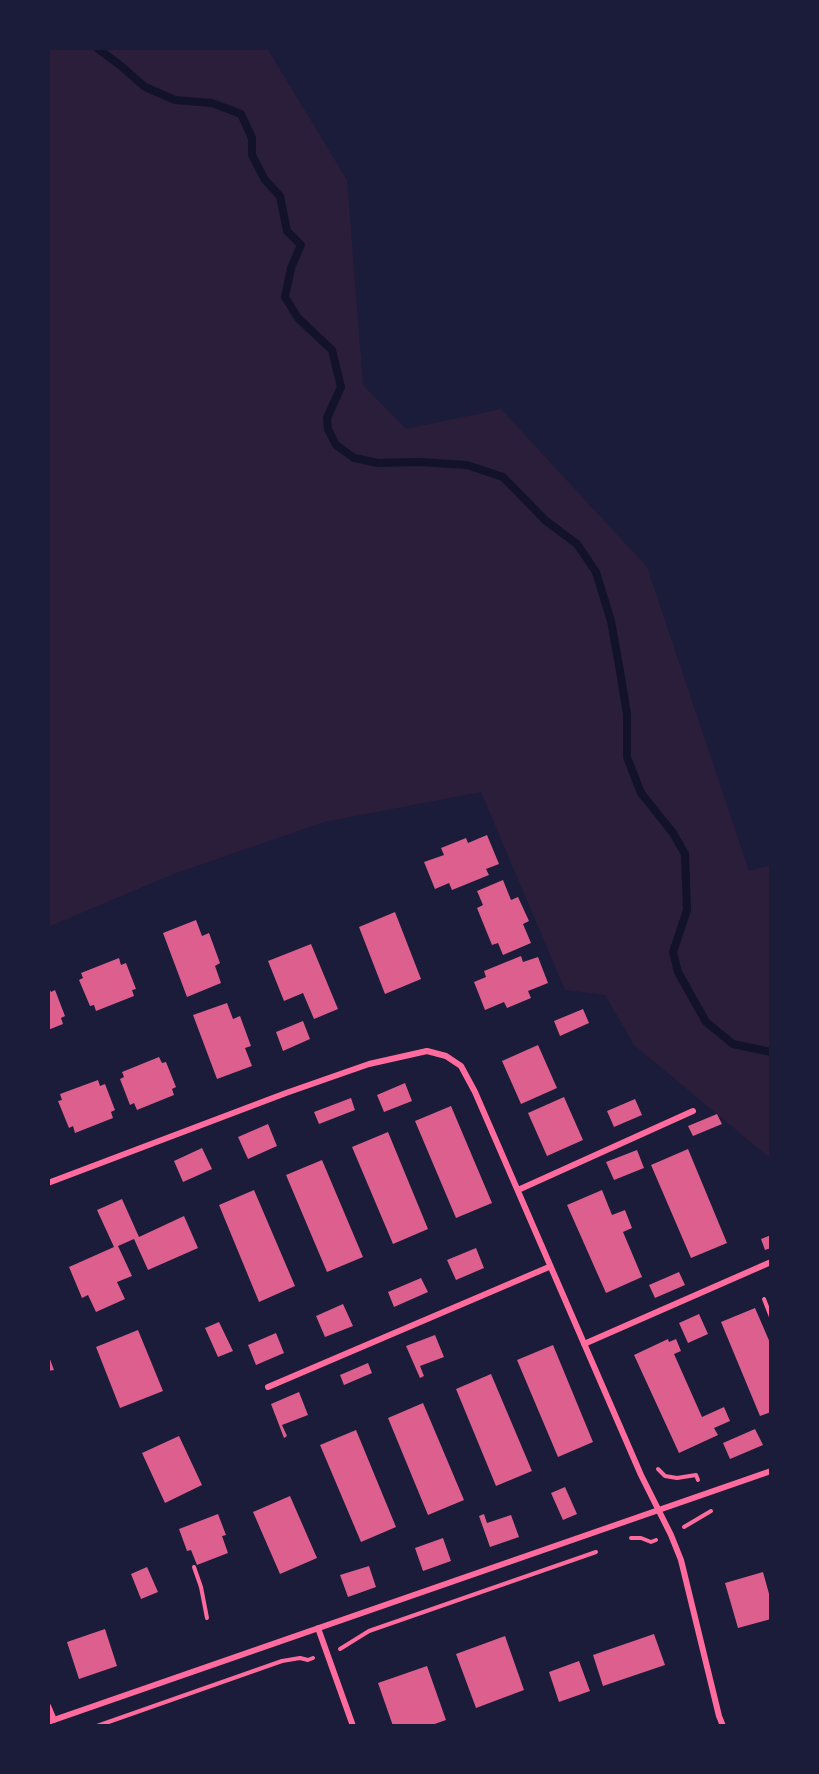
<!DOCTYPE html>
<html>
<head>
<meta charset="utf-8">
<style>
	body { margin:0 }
	#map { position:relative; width:819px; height:1774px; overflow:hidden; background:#1b1b3a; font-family:Mulish,sans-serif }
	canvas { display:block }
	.frame { position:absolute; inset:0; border:50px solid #1b1b3a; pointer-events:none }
</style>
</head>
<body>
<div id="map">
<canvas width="819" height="1774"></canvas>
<div class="frame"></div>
</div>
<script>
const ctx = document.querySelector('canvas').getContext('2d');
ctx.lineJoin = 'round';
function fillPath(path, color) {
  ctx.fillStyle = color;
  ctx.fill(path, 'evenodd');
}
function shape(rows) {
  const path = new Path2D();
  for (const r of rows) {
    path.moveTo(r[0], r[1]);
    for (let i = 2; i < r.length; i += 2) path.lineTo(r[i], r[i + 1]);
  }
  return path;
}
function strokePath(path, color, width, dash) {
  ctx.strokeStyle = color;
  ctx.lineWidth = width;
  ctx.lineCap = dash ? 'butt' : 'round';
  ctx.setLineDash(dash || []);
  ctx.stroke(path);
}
fillPath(shape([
	[48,48,267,48,347,180,363,385,406,429,501,409,647,567,749,871,771,865,771,1159,634,1045,605,995,565,990,481,792,324,822,171,875,48,927]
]), '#2a1e3b');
strokePath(shape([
	[97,48,121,66,145,87,175,100,212,103,241,114,252,138,252,155,265,180,280,196,287,231,301,245,291,268,285,297,298,318,332,350,341,387,327,418,328,429,336,445,354,458,378,463,419,462,467,465,503,477,546,521,577,544,596,572,611,621,620,671,627,714,627,757,641,793,673,833,685,854,687,910,673,952,678,972,706,1022,733,1044,771,1052]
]), '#12122b', 8);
fillPath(shape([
	[487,835,499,864,486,869,489,875,452,890,449,883,435,889,424,862,444,855,441,848,466,838,468,843],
	[503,880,511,900,518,897,529,921,523,924,531,943,503,955,498,943,492,945,477,908,483,905,477,891],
	[395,912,421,979,385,994,359,927],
	[196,920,202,936,209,933,220,963,215,966,221,983,187,997,163,933],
	[311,944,338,1009,314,1019,303,993,284,1001,268,961],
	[521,956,523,962,538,957,548,983,528,991,531,998,507,1008,504,1002,485,1010,474,982,486,977,484,971],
	[119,958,121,965,126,963,136,989,132,990,134,996,96,1011,94,1005,90,1006,79,980,83,978,81,973],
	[48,986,51,992,55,990,65,1016,61,1018,63,1024,48,1030],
	[227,1003,233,1019,240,1016,251,1046,245,1048,252,1066,217,1079,193,1015],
	[583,1009,589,1023,560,1036,554,1021],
	[303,1021,310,1039,283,1051,276,1032],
	[538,1045,557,1088,521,1104,502,1061],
	[159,1057,162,1063,166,1062,176,1087,172,1089,174,1095,137,1110,134,1103,130,1105,120,1079,124,1077,122,1072],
	[98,1080,100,1086,105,1084,115,1110,111,1112,113,1118,75,1133,73,1126,69,1128,58,1101,62,1100,60,1094],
	[405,1083,412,1101,384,1112,377,1095],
	[564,1097,583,1140,547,1156,528,1113],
	[351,1098,355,1110,319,1124,314,1112],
	[635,1099,642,1115,614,1127,607,1111],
	[451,1106,492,1203,456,1218,415,1121],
	[717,1114,722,1124,693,1136,688,1126],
	[268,1124,277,1146,248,1159,238,1137],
	[388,1132,428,1229,393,1244,352,1147],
	[202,1148,212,1169,183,1182,174,1161],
	[688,1149,727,1243,691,1258,651,1165],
	[637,1150,644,1168,614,1180,606,1162],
	[322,1160,363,1257,327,1272,286,1175],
	[254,1190,295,1286,259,1302,219,1205],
	[602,1190,612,1215,625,1210,632,1228,623,1232,642,1277,606,1293,567,1205],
	[122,1199,139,1237,184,1216,198,1248,148,1270,134,1239,118,1246,132,1276,117,1282,125,1299,96,1312,88,1295,82,1298,69,1267,114,1247,97,1210],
	[771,1235,771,1248,765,1250,761,1239],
	[476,1248,484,1268,456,1280,447,1260],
	[679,1272,685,1285,655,1298,649,1285],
	[421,1278,428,1292,394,1307,388,1292],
	[343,1304,353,1326,325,1337,316,1316],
	[755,1308,771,1345,771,1412,760,1416,721,1322],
	[699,1314,708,1334,688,1343,679,1323],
	[219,1322,233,1351,218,1357,205,1328],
	[138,1330,163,1391,120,1408,96,1347],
	[276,1333,284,1353,256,1365,248,1345],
	[435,1335,444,1357,420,1366,424,1376,420,1378,406,1346],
	[668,1339,669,1342,676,1339,681,1351,674,1354,702,1417,724,1407,730,1421,714,1428,718,1435,679,1453,634,1355],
	[553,1345,593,1442,558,1457,517,1360],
	[48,1354,54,1370,48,1371],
	[368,1363,372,1373,344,1385,340,1375],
	[491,1374,532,1471,496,1486,456,1389],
	[299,1392,308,1415,282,1425,287,1436,284,1438,271,1404],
	[423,1403,464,1500,428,1515,388,1418],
	[755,1429,763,1445,730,1459,723,1443],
	[356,1430,396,1527,361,1542,320,1445],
	[179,1436,202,1485,165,1503,142,1453],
	[565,1487,577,1514,563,1520,551,1493],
	[290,1496,317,1558,280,1574,253,1512],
	[218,1514,226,1535,222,1536,228,1553,197,1565,191,1550,187,1551,179,1529],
	[484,1514,487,1523,511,1515,519,1537,490,1547,479,1516],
	[443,1538,451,1561,423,1571,415,1548],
	[369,1566,376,1587,348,1597,340,1575],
	[147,1567,158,1592,141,1599,131,1574],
	[763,1572,771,1601,771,1619,738,1628,725,1583],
	[105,1629,117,1666,79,1679,67,1642],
	[654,1634,665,1665,603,1686,593,1655],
	[505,1636,524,1690,476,1708,456,1654],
	[579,1661,590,1691,559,1702,549,1672],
	[427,1666,446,1720,429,1726,393,1726,378,1683]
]), '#dd5f8e');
strokePath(shape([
	[764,1299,771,1317],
	[658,1469,665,1476,677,1478,696,1475,698,1480],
	[684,1527,711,1511],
	[631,1538,641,1538,651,1542,656,1540],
	[194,1567,201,1587,207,1618],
	[340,1649,369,1631,596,1552],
	[97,1726,282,1661,300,1658,308,1660,313,1658]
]), '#ff6b9d', 4);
strokePath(shape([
	[48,1183,286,1093,369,1064,427,1051,446,1056,461,1066,475,1092,641,1475,671,1535,681,1560,719,1716,723,1726],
	[518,1190,693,1111],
	[584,1344,771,1262],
	[268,1387,549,1267],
	[318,1628,353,1726],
	[48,1706,54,1720],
	[48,1722,771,1471]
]), '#ff6b9d', 6);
</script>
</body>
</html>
